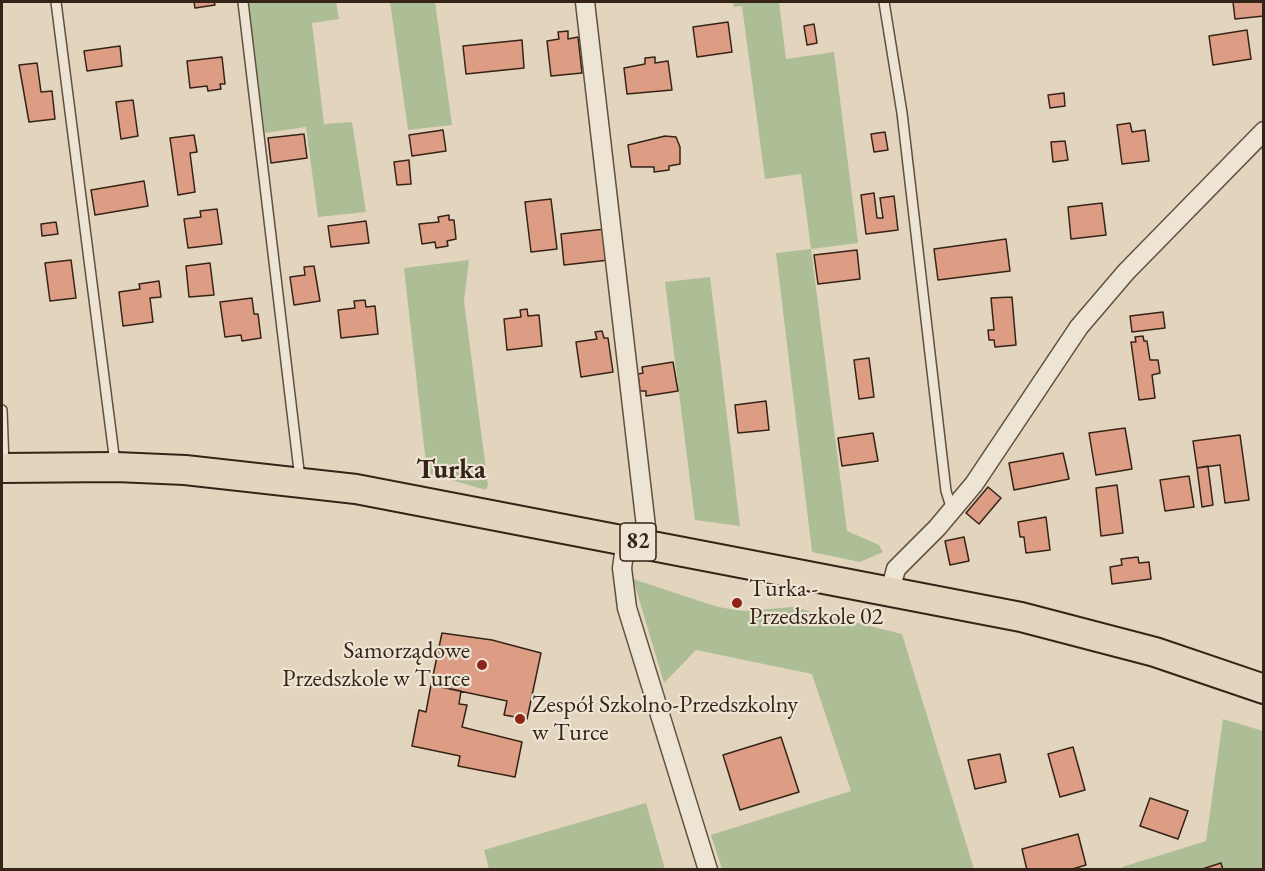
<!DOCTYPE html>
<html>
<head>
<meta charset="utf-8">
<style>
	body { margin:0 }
	#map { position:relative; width:1265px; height:871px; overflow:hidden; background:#e3d5bd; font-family:"EB Garamond",serif }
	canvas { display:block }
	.frame { position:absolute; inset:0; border:3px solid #352317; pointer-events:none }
</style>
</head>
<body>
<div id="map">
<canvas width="1265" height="871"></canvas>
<div class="frame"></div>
</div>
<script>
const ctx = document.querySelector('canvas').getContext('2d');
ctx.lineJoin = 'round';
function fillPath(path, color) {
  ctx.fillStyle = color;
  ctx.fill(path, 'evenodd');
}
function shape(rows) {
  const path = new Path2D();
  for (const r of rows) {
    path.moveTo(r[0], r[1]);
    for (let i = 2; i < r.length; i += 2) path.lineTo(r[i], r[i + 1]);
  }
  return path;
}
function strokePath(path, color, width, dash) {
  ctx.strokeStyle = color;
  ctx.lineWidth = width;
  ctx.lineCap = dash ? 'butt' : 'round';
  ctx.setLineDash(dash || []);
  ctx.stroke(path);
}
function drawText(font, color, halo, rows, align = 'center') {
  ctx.font = font + ' "EB Garamond",serif';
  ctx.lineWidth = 4.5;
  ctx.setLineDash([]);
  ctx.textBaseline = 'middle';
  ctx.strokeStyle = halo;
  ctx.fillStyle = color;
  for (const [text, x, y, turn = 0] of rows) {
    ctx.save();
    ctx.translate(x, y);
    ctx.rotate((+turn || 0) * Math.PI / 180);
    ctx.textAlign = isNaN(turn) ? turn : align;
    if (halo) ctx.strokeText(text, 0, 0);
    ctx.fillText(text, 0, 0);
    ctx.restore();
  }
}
fillPath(shape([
	[248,2,336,2,339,19,312,23,324,124,352,122,366,212,318,217,306,127,265,133],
	[390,2,435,2,452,125,408,130],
	[733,2,779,2,786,59,834,52,858,243,811,249,847,531,879,545,883,552,860,562,812,552,776,253,811,249,801,174,765,179,742,6,734,7],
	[469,260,464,301,488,485,486,490,427,473,404,268],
	[710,277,720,358,740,526,695,520,665,282],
	[633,579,718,607,743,611,793,607,902,634,974,869,722,869,711,835,851,791,812,674,696,650,664,683],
	[1223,719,1263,731,1263,869,1123,870,1122,867,1206,841],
	[646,803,665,869,489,869,484,850]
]), '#adbe96');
const building = shape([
	[194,2,214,2,215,5,195,8,194,2],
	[1233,2,1264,2,1264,16,1235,19,1233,2],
	[728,22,732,52,697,57,693,27,728,22],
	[814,24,817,43,807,45,804,26,814,24],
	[1247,30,1251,59,1213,65,1209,36,1247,30],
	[568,31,568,39,578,37,582,73,551,76,547,41,559,39,558,32,568,31],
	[522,40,524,68,466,74,463,46,522,40],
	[120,46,122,66,87,71,84,51,120,46],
	[222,57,225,84,220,84,221,89,208,91,207,86,190,88,187,61,222,57],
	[655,57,655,63,668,61,672,90,627,94,624,68,645,64,645,58,655,57],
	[37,63,41,92,52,91,55,119,29,122,19,65,37,63],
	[1064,93,1065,106,1050,108,1048,95,1064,93],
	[133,100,138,136,121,139,116,102,133,100],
	[1130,123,1132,132,1145,130,1149,161,1122,164,1117,125,1130,123],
	[443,130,446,151,412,156,409,135,443,130],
	[885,132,888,150,874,152,871,134,885,132],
	[304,134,307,158,271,163,268,138,304,134],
	[194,135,197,152,190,153,195,192,178,195,170,138,194,135],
	[665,136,676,137,680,147,680,164,669,166,669,170,654,172,654,167,631,167,628,145,665,136],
	[1065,141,1068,160,1053,162,1051,142,1065,141],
	[409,160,411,184,397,185,394,162,409,160],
	[144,181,148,206,95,215,91,190,144,181],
	[874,193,877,218,883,218,880,198,894,196,898,230,866,234,861,195,874,193],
	[551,199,557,249,531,252,525,202,551,199],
	[1102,203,1106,235,1071,239,1068,207,1102,203],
	[217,209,222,244,188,248,184,219,201,217,200,211,217,209],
	[449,215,449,220,454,220,456,239,447,241,448,246,436,248,435,242,422,244,419,224,439,222,438,217,449,215],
	[366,221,369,243,331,247,328,226,366,221],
	[56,222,58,234,42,236,41,224,56,222],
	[605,229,609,260,564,265,561,234,605,229],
	[1006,239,1010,271,938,280,934,249,1006,239],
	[857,250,860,279,818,284,814,255,857,250],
	[71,260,76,298,50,301,45,263,71,260],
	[210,263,214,295,189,297,186,266,210,263],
	[314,266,320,301,294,305,290,277,305,275,304,267,314,266],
	[159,281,161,297,150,298,153,322,123,326,119,292,140,289,139,284,159,281],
	[1012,297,1016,345,995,347,994,340,989,340,988,330,994,330,991,298,1012,297],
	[252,298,254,314,258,314,261,338,242,341,241,335,225,337,220,302,252,298],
	[365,300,366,307,375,306,378,334,341,338,338,310,355,308,354,301,365,300],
	[527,309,528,316,539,315,542,346,507,350,504,319,521,317,520,310,527,309],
	[1163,312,1165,328,1132,332,1130,316,1163,312],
	[602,331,604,338,608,338,613,372,581,377,576,342,597,339,595,332,602,331],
	[1143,336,1144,341,1147,341,1150,360,1158,360,1160,373,1152,375,1155,398,1139,400,1131,342,1136,342,1135,337,1143,336],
	[869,358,874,397,859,399,854,360,869,358],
	[673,362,678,391,646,396,646,391,640,391,638,374,643,373,642,367,673,362],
	[766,401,769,430,738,433,735,405,766,401],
	[1125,428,1132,469,1096,475,1089,433,1125,428],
	[873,433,878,461,842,466,838,438,873,433],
	[1240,435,1249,500,1225,503,1220,465,1197,468,1193,441,1240,435],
	[1063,453,1069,479,1014,490,1009,463,1063,453],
	[1208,466,1213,505,1202,507,1197,468,1208,466],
	[1189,476,1194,507,1165,511,1160,480,1189,476],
	[1117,485,1123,533,1101,536,1096,488,1117,485],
	[988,487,1001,498,979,524,966,513,988,487],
	[1046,517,1050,550,1026,553,1024,537,1020,537,1018,522,1046,517],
	[964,537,969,561,950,565,945,541,964,537],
	[1138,557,1139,563,1149,562,1151,579,1112,584,1110,567,1122,565,1121,559,1138,557],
	[442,633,492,640,541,653,527,719,504,715,507,701,431,685,442,633],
	[431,685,461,691,459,704,467,705,462,727,522,742,515,777,458,766,460,756,412,746,419,710,426,712,431,685],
	[781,737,799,792,740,810,723,755,781,737],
	[1073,747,1085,790,1060,797,1048,754,1073,747],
	[1000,754,1006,782,975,789,968,760,1000,754],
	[1150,798,1188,811,1178,839,1140,826,1150,798],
	[1078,834,1086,865,1069,870,1027,870,1022,849,1078,834],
	[1221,863,1223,870,1199,870,1221,863]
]);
fillPath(building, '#dd9d84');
strokePath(building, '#352317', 1.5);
const lane = shape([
	[56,2,115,463],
	[243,2,300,479],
	[884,2,902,113,946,491,952,510],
	[2,410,4,466]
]);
const street = shape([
	[585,2,648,544],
	[626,540,622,568,627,608,708,870],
	[890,591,896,569,937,528,974,484,1079,327,1126,272,1264,131]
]);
const primary = shape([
	[2,468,116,467,185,470,356,489,1021,617,1155,652,1264,689]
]);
strokePath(lane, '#605040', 12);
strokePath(street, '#605040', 21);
strokePath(primary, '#352317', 32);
strokePath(lane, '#ede4d4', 9);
strokePath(street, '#ede4d4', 18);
strokePath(primary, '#e3d5bd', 28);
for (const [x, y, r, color] of [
	[737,603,6,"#8f2418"],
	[482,665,6,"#8f2418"],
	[520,719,6,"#8f2418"]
]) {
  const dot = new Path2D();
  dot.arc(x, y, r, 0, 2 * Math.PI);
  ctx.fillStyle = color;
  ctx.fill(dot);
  strokePath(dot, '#ede4d4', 2);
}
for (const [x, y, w] of [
	[638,542,36]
]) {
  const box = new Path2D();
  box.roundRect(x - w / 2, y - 19, w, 38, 4.5);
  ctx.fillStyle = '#ede4d4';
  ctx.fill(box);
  strokePath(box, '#352317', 1.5);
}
drawText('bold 22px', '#352317', null, [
	["82",638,542]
]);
drawText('24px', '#352317', '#ede4d4', [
	["Turka -",749,589],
	["Przedszkole 02",749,617],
	["Samorządowe",470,651,"right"],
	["Przedszkole w Turce",470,679,"right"],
	["Zespół Szkolno-Przedszkolny",532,705],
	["w Turce",532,733]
], 'left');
drawText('bold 27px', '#352317', '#ede4d4', [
	["Turka",451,471]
]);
</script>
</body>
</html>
